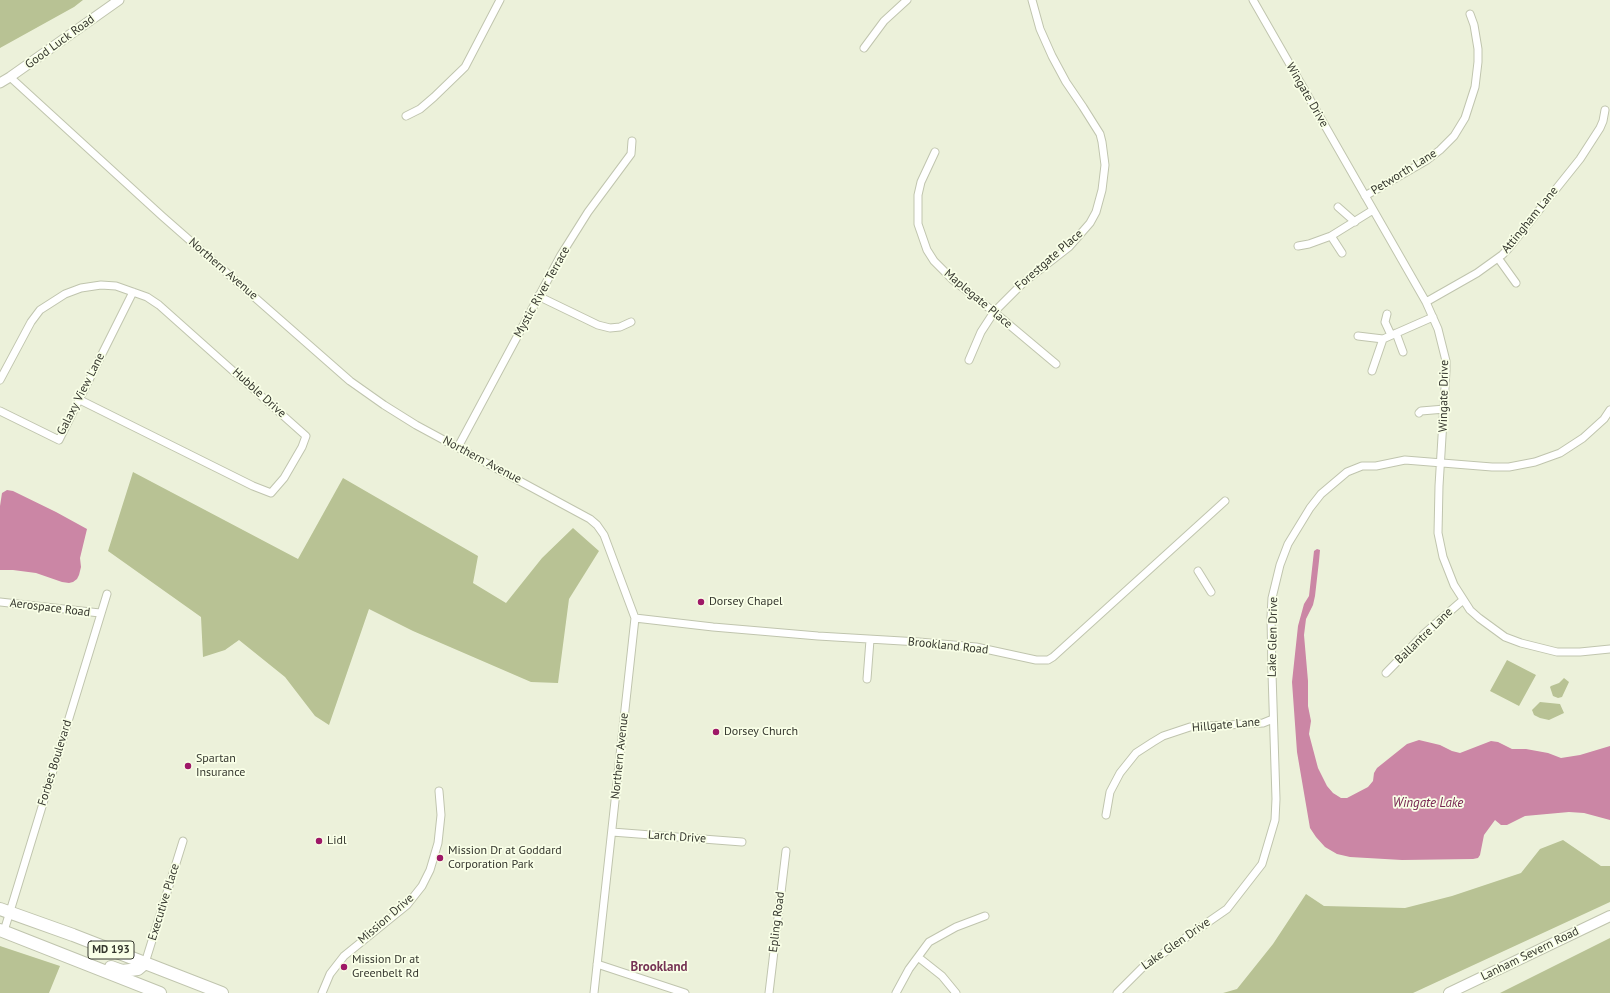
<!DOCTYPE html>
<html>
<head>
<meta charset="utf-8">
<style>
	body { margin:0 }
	canvas { display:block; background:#ecf1da }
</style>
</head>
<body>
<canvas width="1610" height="993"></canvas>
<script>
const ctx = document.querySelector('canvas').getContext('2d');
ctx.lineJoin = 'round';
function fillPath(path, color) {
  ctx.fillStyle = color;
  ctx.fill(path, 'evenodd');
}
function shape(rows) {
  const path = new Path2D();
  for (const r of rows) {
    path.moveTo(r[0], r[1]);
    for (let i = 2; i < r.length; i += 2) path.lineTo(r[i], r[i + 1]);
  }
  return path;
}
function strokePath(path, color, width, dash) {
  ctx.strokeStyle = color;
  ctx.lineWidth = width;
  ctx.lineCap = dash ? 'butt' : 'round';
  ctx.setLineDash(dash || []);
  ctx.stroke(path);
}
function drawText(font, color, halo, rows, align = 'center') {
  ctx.font = font + ' "PT Sans",sans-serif';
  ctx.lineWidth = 3.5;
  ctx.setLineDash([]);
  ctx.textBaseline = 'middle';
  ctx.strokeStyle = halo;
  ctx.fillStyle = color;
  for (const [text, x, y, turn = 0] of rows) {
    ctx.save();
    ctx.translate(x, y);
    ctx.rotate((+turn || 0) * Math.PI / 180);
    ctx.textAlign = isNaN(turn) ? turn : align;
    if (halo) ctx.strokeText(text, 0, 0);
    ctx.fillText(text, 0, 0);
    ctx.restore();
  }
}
fillPath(shape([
	[0,0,83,0,74,7,0,48],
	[133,472,298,559,343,478,478,556,473,583,506,603,542,558,573,528,599,551,569,599,558,683,531,682,413,631,369,609,329,725,315,716,285,677,239,640,225,650,203,657,201,617,108,551],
	[1507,660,1536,675,1519,706,1490,691],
	[1564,678,1569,682,1562,697,1558,698,1553,696,1550,687,1551,686,1559,683],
	[1540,702,1560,704,1564,713,1549,720,1540,718,1534,715,1532,710],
	[1563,840,1601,866,1610,866,1610,902,1413,993,1223,993,1237,989,1273,944,1306,894,1324,906,1405,908,1452,896,1521,873,1540,849],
	[1610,938,1610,993,1500,993],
	[0,946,60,966,49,993,0,993]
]), '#b8c294');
fillPath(shape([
	[7,490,13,491,56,512,87,529,80,558,81,567,79,575,77,579,73,582,69,583,62,582,36,573,13,570,0,570,0,506,2,493],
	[1317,549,1320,550,1319,561,1315,596,1313,605,1306,619,1304,635,1308,681,1308,706,1311,721,1309,734,1318,768,1327,786,1333,793,1341,798,1347,798,1368,787,1373,781,1374,773,1377,768,1407,744,1419,740,1440,745,1452,751,1460,753,1491,741,1498,742,1512,749,1526,749,1548,753,1561,758,1580,755,1610,746,1610,820,1584,813,1569,812,1525,816,1507,825,1501,825,1495,820,1484,835,1480,855,1478,858,1473,859,1402,860,1350,857,1337,854,1325,847,1316,837,1310,828,1297,752,1292,682,1298,626,1304,604,1309,596,1314,551]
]), '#cb86a5');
const minor = shape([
	[1253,0,1426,302,1438,329,1446,361,1446,371,1439,486,1438,533,1443,557,1454,585,1470,610,1479,618,1505,637,1521,643,1557,652,1580,652,1610,649],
	[864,48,884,21,907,0],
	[10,77,162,216,350,381,384,405,416,425,590,519,597,525,604,535,635,618,594,993],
	[406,116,420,109,434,97,465,67,500,0],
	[935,152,921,182,918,195,918,224,927,250,934,261,953,280,994,312,1056,364],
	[1365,196,1427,160,1440,150,1454,136,1465,118,1475,87,1478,62,1478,49,1474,25,1470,14],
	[1338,207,1355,222],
	[1331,236,1342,253],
	[1298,246,1309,244,1331,236,1373,210],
	[1498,258,1516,283],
	[538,296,598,325,610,328,620,327,631,322],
	[1426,302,1477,273,1502,255,1508,249,1580,159,1600,128,1603,121,1605,110],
	[1387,314,1385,322,1391,335],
	[1396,333,1403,352],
	[1358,336,1383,339,1433,317],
	[969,360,981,332,994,312,1024,282,1069,247,1090,223,1096,212,1102,190,1105,165,1102,142,1100,134,1083,107,1066,82,1052,56,1040,29,1032,0],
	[1372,371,1383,339],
	[0,380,31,322,40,310,65,294,81,288,101,285,116,286,147,297,159,305,306,436,302,447,284,478,271,493,253,486,80,400],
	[0,411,59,440,133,292],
	[1419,413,1421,411,1445,409],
	[458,447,561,255,588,212,631,154,632,141],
	[1198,571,1211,592],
	[0,602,100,613],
	[635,618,713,627,818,636,919,642,976,647,1036,660,1048,660,1053,657,1225,501],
	[1386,673,1425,633,1463,600],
	[867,679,870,640],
	[1106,815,1110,792,1120,773,1136,753,1153,742,1163,736,1190,727,1263,723,1273,719],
	[612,832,742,842],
	[4,931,107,594],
	[918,957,942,976,956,993],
	[145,963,183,841],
	[597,964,685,993],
	[322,993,330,974,344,956,407,905,422,886,430,870,438,843,441,815,439,791],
	[769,993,786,851],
	[896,993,909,969,929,942,956,927,985,916],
	[1117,993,1142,968,1227,909,1262,864,1275,820,1276,799,1272,673,1271,617,1272,598,1280,565,1288,544,1310,508,1321,494,1347,472,1362,466,1376,466,1405,460,1492,467,1509,467,1535,462,1560,453,1583,438,1604,419,1610,410]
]);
const tertiary = shape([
	[0,83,10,77,119,0]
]);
const secondary = shape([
	[1449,993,1610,916]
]);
const primary = shape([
	[0,909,73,935,222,993],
	[0,930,160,993],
	[111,967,122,971,138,969,145,963]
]);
strokePath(minor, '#c0c5ae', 9);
strokePath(tertiary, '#c0c5ae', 11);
strokePath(secondary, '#c0c5ae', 12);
strokePath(primary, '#c0c5ae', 14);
strokePath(minor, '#fff', 7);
strokePath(tertiary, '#fff', 9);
strokePath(secondary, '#fff', 10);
strokePath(primary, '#fff', 12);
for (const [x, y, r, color] of [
	[701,602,4,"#9e1867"],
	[716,732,4,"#9e1867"],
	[188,766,4,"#9e1867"],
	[319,841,4,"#9e1867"],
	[440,858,4,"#9e1867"],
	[344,967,4,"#9e1867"]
]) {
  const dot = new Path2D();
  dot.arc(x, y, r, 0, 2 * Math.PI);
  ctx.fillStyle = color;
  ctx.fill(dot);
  strokePath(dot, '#f9ffe7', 1.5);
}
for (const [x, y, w] of [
	[111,950,46]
]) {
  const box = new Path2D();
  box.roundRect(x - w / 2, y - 9, w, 18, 3);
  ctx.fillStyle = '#f9ffe7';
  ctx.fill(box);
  strokePath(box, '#35372e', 1);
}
drawText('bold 11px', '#35372e', null, [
	["MD 193",111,950]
]);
drawText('12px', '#35372e', '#f9ffe7', [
	["Good Luck Road",60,42,-36],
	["Wingate Drive",1307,95,60],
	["Petworth Lane",1404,172,-32],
	["Attingham Lane",1530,220,-51],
	["Forestgate Place",1049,260,-41],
	["Northern Avenue",223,269,41],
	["Mystic River Terrace",542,292,-61],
	["Maplegate Place",978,299,40],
	["Hubble Drive",259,393,42],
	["Galaxy View Lane",81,394,-63],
	["Wingate Drive",1444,396,-89],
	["Northern Avenue",482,460,28],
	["Aerospace Road",50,608,7],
	["Ballantre Lane",1424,636,-44],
	["Lake Glen Drive",1273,637,-89],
	["Brookland Road",948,646,6],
	["Hillgate Lane",1226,725,-5],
	["Northern Avenue",620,756,-84],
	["Forbes Boulevard",55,763,-73],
	["Larch Drive",677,837,4],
	["Executive Place",164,902,-73],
	["Mission Drive",386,919,-41],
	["Epling Road",777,922,-83],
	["Lake Glen Drive",1176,944,-35],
	["Lanham Severn Road",1530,954,-26]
]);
drawText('12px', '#35372e', '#f9ffe7', [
	["Dorsey Chapel",709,602],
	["Dorsey Church",724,732],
	["Spartan",196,759],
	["Insurance",196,773],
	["Lidl",327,841],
	["Mission Dr at Goddard",448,851],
	["Corporation Park",448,865],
	["Mission Dr at",352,960],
	["Greenbelt Rd",352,974]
], 'left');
drawText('italic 13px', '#772551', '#f9ffe7', [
	["Wingate Lake",1428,803]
]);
drawText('bold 13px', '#763455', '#f9ffe7', [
	["Brookland",659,967]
]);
</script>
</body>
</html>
